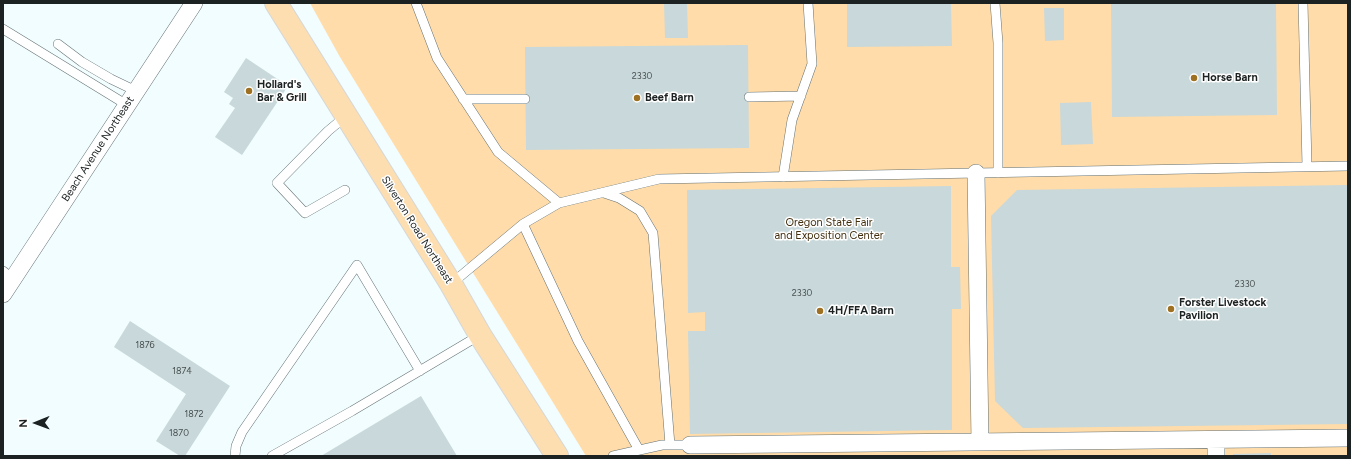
<!DOCTYPE html>
<html>
<head>
<meta charset="utf-8">
<style>
	body { margin:0 }
	#map { position:relative; width:1351px; height:459px; overflow:hidden; background:#f1fdfe; font-family:Figtree,sans-serif }
	canvas { display:block }
	.frame { position:absolute; inset:0; border:4px solid #1c2122; pointer-events:none }
	.north { position:absolute; left:16px; top:403px; width:40px; height:40px; -webkit-text-stroke:3px #fff; paint-order:stroke; rotate:269deg; font-size:11px; font-weight:700; line-height:16px; text-align:center; color:#1c2122 }
	.north::after { content:''; display:block; margin:auto; width:14px; height:18px; background:#1c2122; clip-path:polygon(50% 0,100% 100%,50% 72%,0 100%) }
</style>
</head>
<body>
<div id="map">
<canvas width="1351" height="459"></canvas>
<div class="frame"></div>
<div class="north">N</div>
</div>
<script>
const ctx = document.querySelector('canvas').getContext('2d');
ctx.lineJoin = 'round';
function fillPath(path, color) {
  ctx.fillStyle = color;
  ctx.fill(path, 'evenodd');
}
function shape(rows) {
  const path = new Path2D();
  for (const r of rows) {
    path.moveTo(r[0], r[1]);
    for (let i = 2; i < r.length; i += 2) path.lineTo(r[i], r[i + 1]);
  }
  return path;
}
function strokePath(path, color, width, dash) {
  ctx.strokeStyle = color;
  ctx.lineWidth = width;
  ctx.lineCap = dash ? 'butt' : 'round';
  ctx.setLineDash(dash || []);
  ctx.stroke(path);
}
function drawText(font, color, halo, rows, align = 'center') {
  ctx.font = font + ' Figtree,sans-serif';
  ctx.lineWidth = 3;
  ctx.setLineDash([]);
  ctx.textBaseline = 'middle';
  ctx.strokeStyle = halo;
  ctx.fillStyle = color;
  for (const [text, x, y, turn = 0] of rows) {
    ctx.save();
    ctx.translate(x, y);
    ctx.rotate((+turn || 0) * Math.PI / 180);
    ctx.textAlign = isNaN(turn) ? turn : align;
    if (halo) ctx.strokeText(text, 0, 0);
    ctx.fillText(text, 0, 0);
    ctx.restore();
  }
}
fillPath(shape([
	[310,3,1348,3,1348,456,586,456,340,57]
]), '#ffdca9');
fillPath(shape([
	[664,3,687,3,688,38,665,38],
	[847,3,951,3,952,46,847,47],
	[1111,3,1276,3,1277,115,1112,117],
	[1044,8,1064,8,1064,40,1045,41],
	[748,45,749,148,526,150,525,47],
	[246,58,288,86,242,155,215,137,235,108,229,104,233,98,224,92],
	[1091,102,1093,144,1061,145,1060,103],
	[1348,185,1348,424,1023,428,995,401,991,216,1017,190],
	[951,186,951,267,960,267,961,309,952,309,952,430,690,434,688,331,705,331,705,312,688,313,687,190],
	[130,321,230,386,185,456,180,456,156,441,186,394,114,347],
	[421,396,457,456,321,456],
	[1271,453,1271,456,1233,456,1233,454]
]), '#c9d8da');
const lane = shape([
	[416,3,437,58,498,152,559,203],
	[995,3,998,43,998,173],
	[1303,3,1307,166],
	[3,29,127,105],
	[58,44,82,62,111,79,136,91],
	[749,97,801,96],
	[463,99,525,99],
	[783,177,792,120,812,64,808,3],
	[345,190,305,213,277,183,328,131,346,116],
	[604,193,619,198,640,211,653,233,670,445],
	[523,224,578,341,639,450],
	[3,271,13,279],
	[451,284,523,224,559,203,659,179,1348,166],
	[235,456,236,446,242,432,357,265,420,371],
	[272,456,352,411,480,335],
	[613,456,662,445,690,445]
]);
const street = shape([
	[976,173,980,442],
	[3,294,194,3],
	[690,445,1348,438],
	[1216,456,1216,440]
]);
const primary = shape([
	[276,3,451,284,480,335,557,456]
]);
strokePath(lane, '#657274', 10);
strokePath(street, '#657274', 18);
strokePath(primary, '#d6d7d7', 24);
strokePath(lane, '#fff', 9);
strokePath(street, '#fff', 17);
strokePath(primary, '#fddeb0', 22);
for (const [x, y, r, color] of [
	[1194,78,4,"#9e7122"],
	[249,91,4,"#9e7122"],
	[637,98,4,"#9e7122"],
	[1171,309,4,"#9e7122"],
	[820,311,4,"#9e7122"]
]) {
  const dot = new Path2D();
  dot.arc(x, y, r, 0, 2 * Math.PI);
  ctx.fillStyle = color;
  ctx.fill(dot);
  strokePath(dot, '#fff', 1.5);
}
drawText('9px', '#474f50', null, [
	["2330",642,76],
	["2330",1245,284],
	["2330",802,293],
	["1876",145,345],
	["1874",182,371],
	["1872",194,414],
	["1870",179,433]
]);
drawText('bold 11px', '#1c2122', '#fff', [
	["Horse Barn",1202,78],
	["Hollard's",257,85],
	["Bar & Grill",257,98],
	["Beef Barn",645,98],
	["Forster Livestock",1179,303],
	["Pavilion",1179,316],
	["4H/FFA Barn",828,311]
], 'left');
drawText('11px', '#1c2122', '#fff', [
	["Beach Avenue Northeast",98,149,-57],
	["Silverton Road Northeast",417,230,58]
]);
drawText('11px', '#422f10', '#fff', [
	["Oregon State Fair",829,223],
	["and Exposition Center",829,236]
]);
</script>
</body>
</html>
